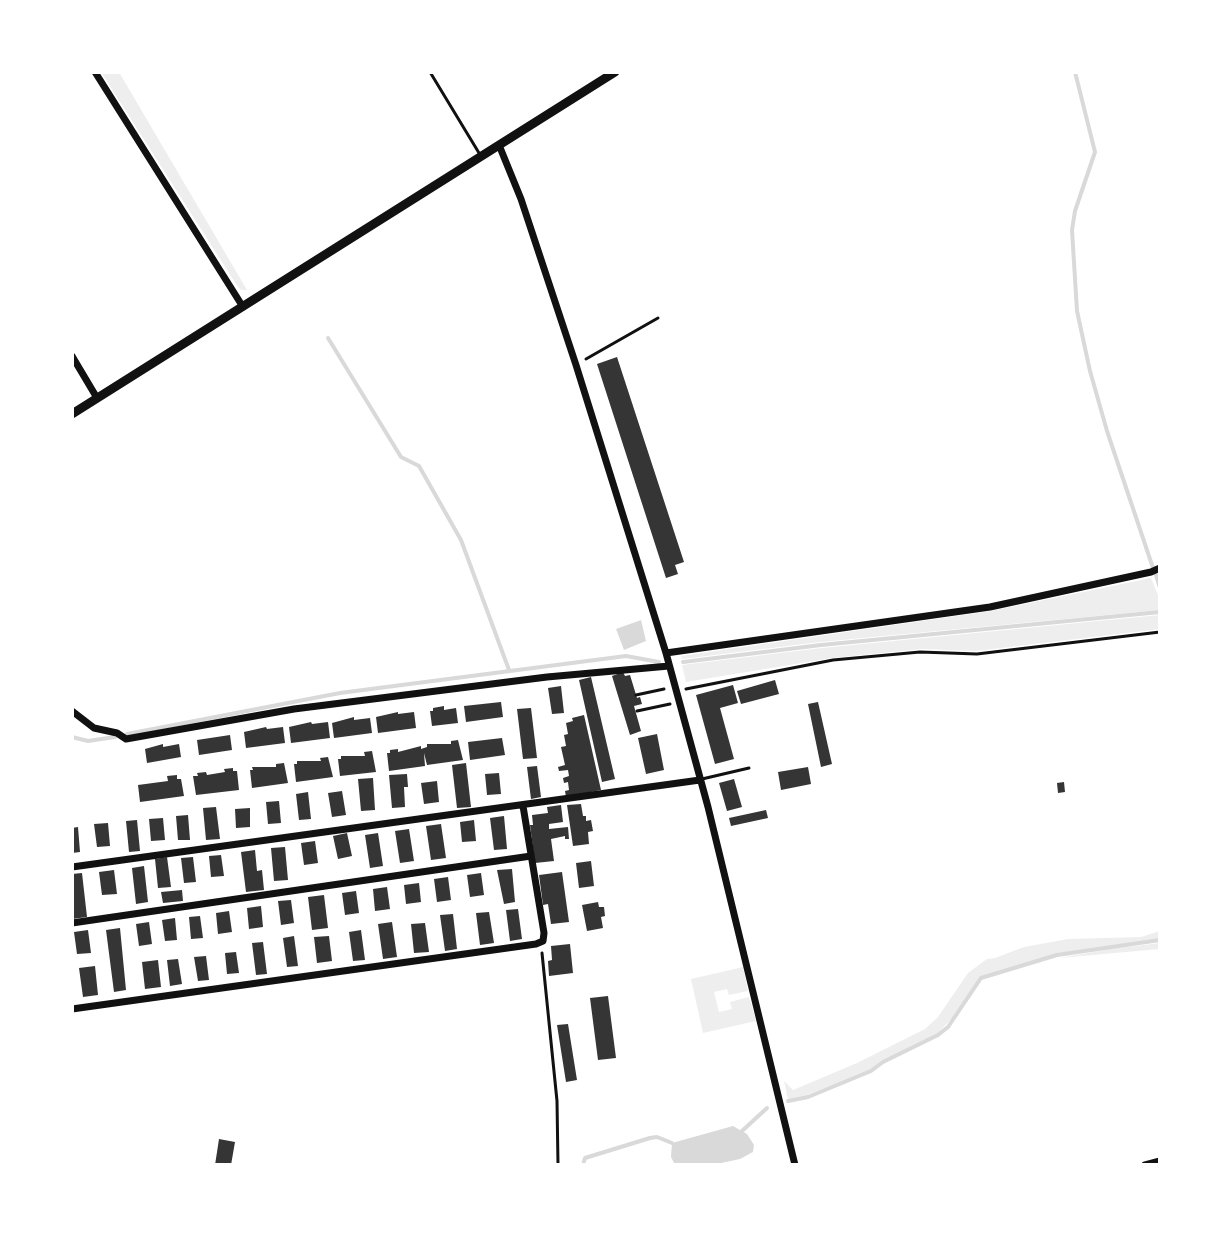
<!DOCTYPE html>
<html>
<head>
<meta charset="utf-8">
<style>
	body { margin:0 }
	#map { position:relative; width:1232px; height:1237px; overflow:hidden; background:#fff; font-family:"Crimson Pro",serif }
	canvas { display:block }
	.frame { position:absolute; inset:0; border:74px solid #fff; pointer-events:none }
</style>
</head>
<body>
<div id="map">
<canvas width="1232" height="1237"></canvas>
<div class="frame"></div>
</div>
<script>
const ctx = document.querySelector('canvas').getContext('2d');
ctx.lineJoin = 'round';
function fillPath(path, color) {
  ctx.fillStyle = color;
  ctx.fill(path, 'evenodd');
}
function shape(rows) {
  const path = new Path2D();
  for (const r of rows) {
    path.moveTo(r[0], r[1]);
    for (let i = 2; i < r.length; i += 2) path.lineTo(r[i], r[i + 1]);
  }
  return path;
}
function strokePath(path, color, width, dash) {
  ctx.strokeStyle = color;
  ctx.lineWidth = width;
  ctx.lineCap = dash ? 'butt' : 'round';
  ctx.setLineDash(dash || []);
  ctx.stroke(path);
}
fillPath(shape([
	[101,72,119,72,247,290,241,290,236,284],
	[1151,578,1160,600,1160,610,820,642,682,659,681,656,991,611],
	[1160,615,1160,629,976,651,922,649,832,658,686,682,682,665,822,648],
	[1160,931,1160,939,1057,954,980,977,955,1015,938,1033,870,1070,807,1095,788,1099,784,1081,793,1090,857,1063,925,1029,938,1017,968,973,987,959,995,958,1024,947,1068,939,1141,937],
	[1160,943,1160,949,1059,958,1111,949],
	[743,967,748,991,729,995,727,989,714,992,719,1012,732,1009,730,1002,749,997,756,1021,703,1033,691,979]
]), '#eee');
fillPath(shape([
	[641,620,646,641,624,650,616,629],
	[733,1126,747,1134,754,1145,753,1152,740,1159,712,1165,675,1165,671,1157,672,1143]
]), '#d9d9d9');
strokePath(shape([
	[1075,72,1095,152,1075,211,1072,230,1077,311,1090,371,1107,431,1153,568],
	[328,338,401,457,419,466,461,540,509,670],
	[1156,575,1160,588],
	[683,662,821,645,1160,612],
	[127,734,340,693,626,656,659,662],
	[72,737,88,741,115,737],
	[788,1101,808,1097,871,1071,883,1062,938,1035,948,1027,981,978,1057,955,1160,940],
	[742,1131,767,1108],
	[583,1165,585,1158,650,1138,657,1137,672,1143]
]), '#d9d9d9', 4);
fillPath(shape([
	[617,357,684,562,675,565,678,574,666,578,597,364],
	[623,672,625,676,630,675,637,698,640,697,642,704,634,706,641,731,630,735,612,676],
	[591,677,615,779,602,782,579,680],
	[775,680,779,694,741,704,737,691],
	[733,685,738,703,720,708,734,759,715,764,696,695],
	[561,686,564,713,552,714,548,688],
	[501,702,503,717,466,722,464,706],
	[818,702,832,764,821,767,808,704],
	[444,706,444,710,456,708,458,723,432,726,430,711,433,711,433,708],
	[531,708,537,758,523,759,517,709],
	[398,712,398,714,414,712,416,728,378,733,376,717],
	[584,715,601,790,566,797,565,791,569,790,568,782,564,783,563,778,569,776,568,770,559,771,558,767,565,765,561,747,566,746,564,735,568,734,566,723,573,721,572,718],
	[354,717,354,720,370,718,372,733,334,738,332,723],
	[311,722,312,724,328,722,330,738,291,743,289,727],
	[266,727,267,729,283,727,285,743,246,748,244,732],
	[657,734,664,770,646,774,638,738],
	[230,735,232,750,199,755,197,740],
	[502,738,505,755,470,760,468,742],
	[458,740,463,760,427,765,424,753,425,766,389,771,387,753,390,753,390,750,398,749,398,752,421,746,421,749,427,747,427,744,451,744,451,741],
	[163,744,163,747,179,744,181,757,147,763,145,749],
	[372,751,376,772,340,776,338,759,341,759,341,756,365,756,364,752],
	[328,757,333,777,296,782,294,764,297,764,297,761,321,761,320,758],
	[284,763,288,783,252,788,250,770,253,770,252,767,276,767,276,764],
	[466,763,471,807,457,808,452,765],
	[537,766,541,797,531,799,527,767],
	[808,767,811,784,781,790,778,772],
	[233,768,233,771,237,771,239,790,196,795,193,776,198,776,197,773,206,772,207,775,225,772,224,769],
	[499,773,501,794,487,795,485,774],
	[407,774,408,787,404,787,405,807,392,808,389,775],
	[177,775,177,779,181,779,184,796,140,802,138,785,168,781,167,776],
	[373,778,375,810,361,811,358,779],
	[734,779,742,807,727,811,719,783],
	[437,781,439,802,424,804,421,783],
	[1064,782,1065,792,1058,793,1057,783],
	[342,791,346,815,332,817,328,793],
	[308,792,311,819,299,820,296,794],
	[279,801,281,823,268,824,266,802],
	[581,804,583,816,586,816,586,821,591,820,593,831,588,832,589,844,573,846,567,805],
	[561,805,563,822,549,824,549,829,568,827,569,839,565,839,565,836,551,839,554,861,535,863,530,825,533,825,532,815,548,813,547,807],
	[216,807,220,839,206,840,203,808],
	[250,808,250,827,236,828,235,809],
	[766,810,768,818,731,826,729,818],
	[188,815,190,840,178,840,176,816],
	[504,816,507,849,494,850,490,818],
	[163,818,165,840,151,841,149,819],
	[137,820,140,851,129,852,126,821],
	[474,820,476,841,462,842,460,822],
	[108,823,110,846,97,847,94,824],
	[441,824,446,858,431,860,426,826],
	[78,827,80,852,72,853,72,828],
	[409,829,414,861,400,863,395,831],
	[347,833,352,856,338,859,333,836],
	[378,833,383,866,370,868,365,835],
	[315,841,318,863,304,865,301,843],
	[285,847,288,880,274,881,271,848],
	[255,850,257,871,262,870,264,890,246,892,241,852],
	[221,855,224,876,211,877,209,856],
	[167,857,171,887,158,888,155,859],
	[193,857,196,882,184,883,181,858],
	[591,861,594,886,579,888,576,863],
	[144,866,148,902,136,904,132,868],
	[512,869,515,902,504,904,497,870],
	[114,870,117,894,102,895,99,872],
	[562,872,569,922,551,924,548,904,543,905,539,875],
	[82,873,87,917,72,919,72,874],
	[481,873,484,895,470,897,467,875],
	[448,877,451,900,437,902,434,879],
	[419,883,421,902,406,904,404,885],
	[387,887,390,909,375,911,373,889],
	[182,890,183,901,163,903,161,892],
	[356,891,359,913,345,915,342,893],
	[324,895,328,928,312,930,308,897],
	[291,900,294,923,281,925,278,901],
	[598,902,599,907,604,907,605,916,601,917,603,928,587,931,582,905],
	[261,906,263,927,249,929,247,908],
	[518,909,522,939,510,941,506,910],
	[229,911,232,932,218,934,216,913],
	[489,912,494,943,480,945,476,913],
	[453,914,457,949,445,951,440,915],
	[200,916,203,938,191,939,189,917],
	[175,918,177,940,165,941,162,920],
	[149,922,152,944,139,946,136,924],
	[392,922,397,957,383,959,378,924],
	[425,923,429,952,414,953,411,924],
	[120,928,126,990,114,992,106,930],
	[88,930,91,953,77,954,74,932],
	[361,930,365,960,353,961,349,932],
	[294,936,298,966,287,967,283,938],
	[329,936,332,961,317,963,314,937],
	[263,942,267,974,256,975,252,943],
	[570,944,573,973,549,976,548,961,552,960,551,946],
	[236,952,239,973,227,974,225,953],
	[206,956,209,980,198,981,194,957],
	[178,959,182,984,170,986,167,960],
	[158,960,161,987,145,989,142,962],
	[95,966,98,995,83,997,79,968],
	[608,996,616,1058,598,1060,590,998],
	[568,1024,577,1080,566,1082,557,1025],
	[219,1139,235,1142,231,1165,215,1165]
]), '#353535');
strokePath(shape([
	[586,359,658,318],
	[686,689,833,660,920,652,977,654,1160,632],
	[636,695,664,689],
	[637,711,670,704],
	[542,953,557,1101,558,1165]
]), '#111', 3);
strokePath(shape([
	[430,72,479,153],
	[702,779,749,768]
]), '#111', 3);
strokePath(shape([
	[95,72,243,307],
	[499,145,521,199,576,365,666,653,708,807,795,1165],
	[72,356,97,398],
	[666,653,990,607,1151,572,1160,568],
	[72,711,94,728,117,733,126,739,294,709,547,677,669,666],
	[72,867,700,780],
	[72,923,531,856],
	[72,1009,536,944,543,941,544,933,523,806],
	[1145,1165,1160,1161]
]), '#111', 7);
strokePath(shape([
	[72,414,615,72]
]), '#111', 9);
</script>
</body>
</html>
